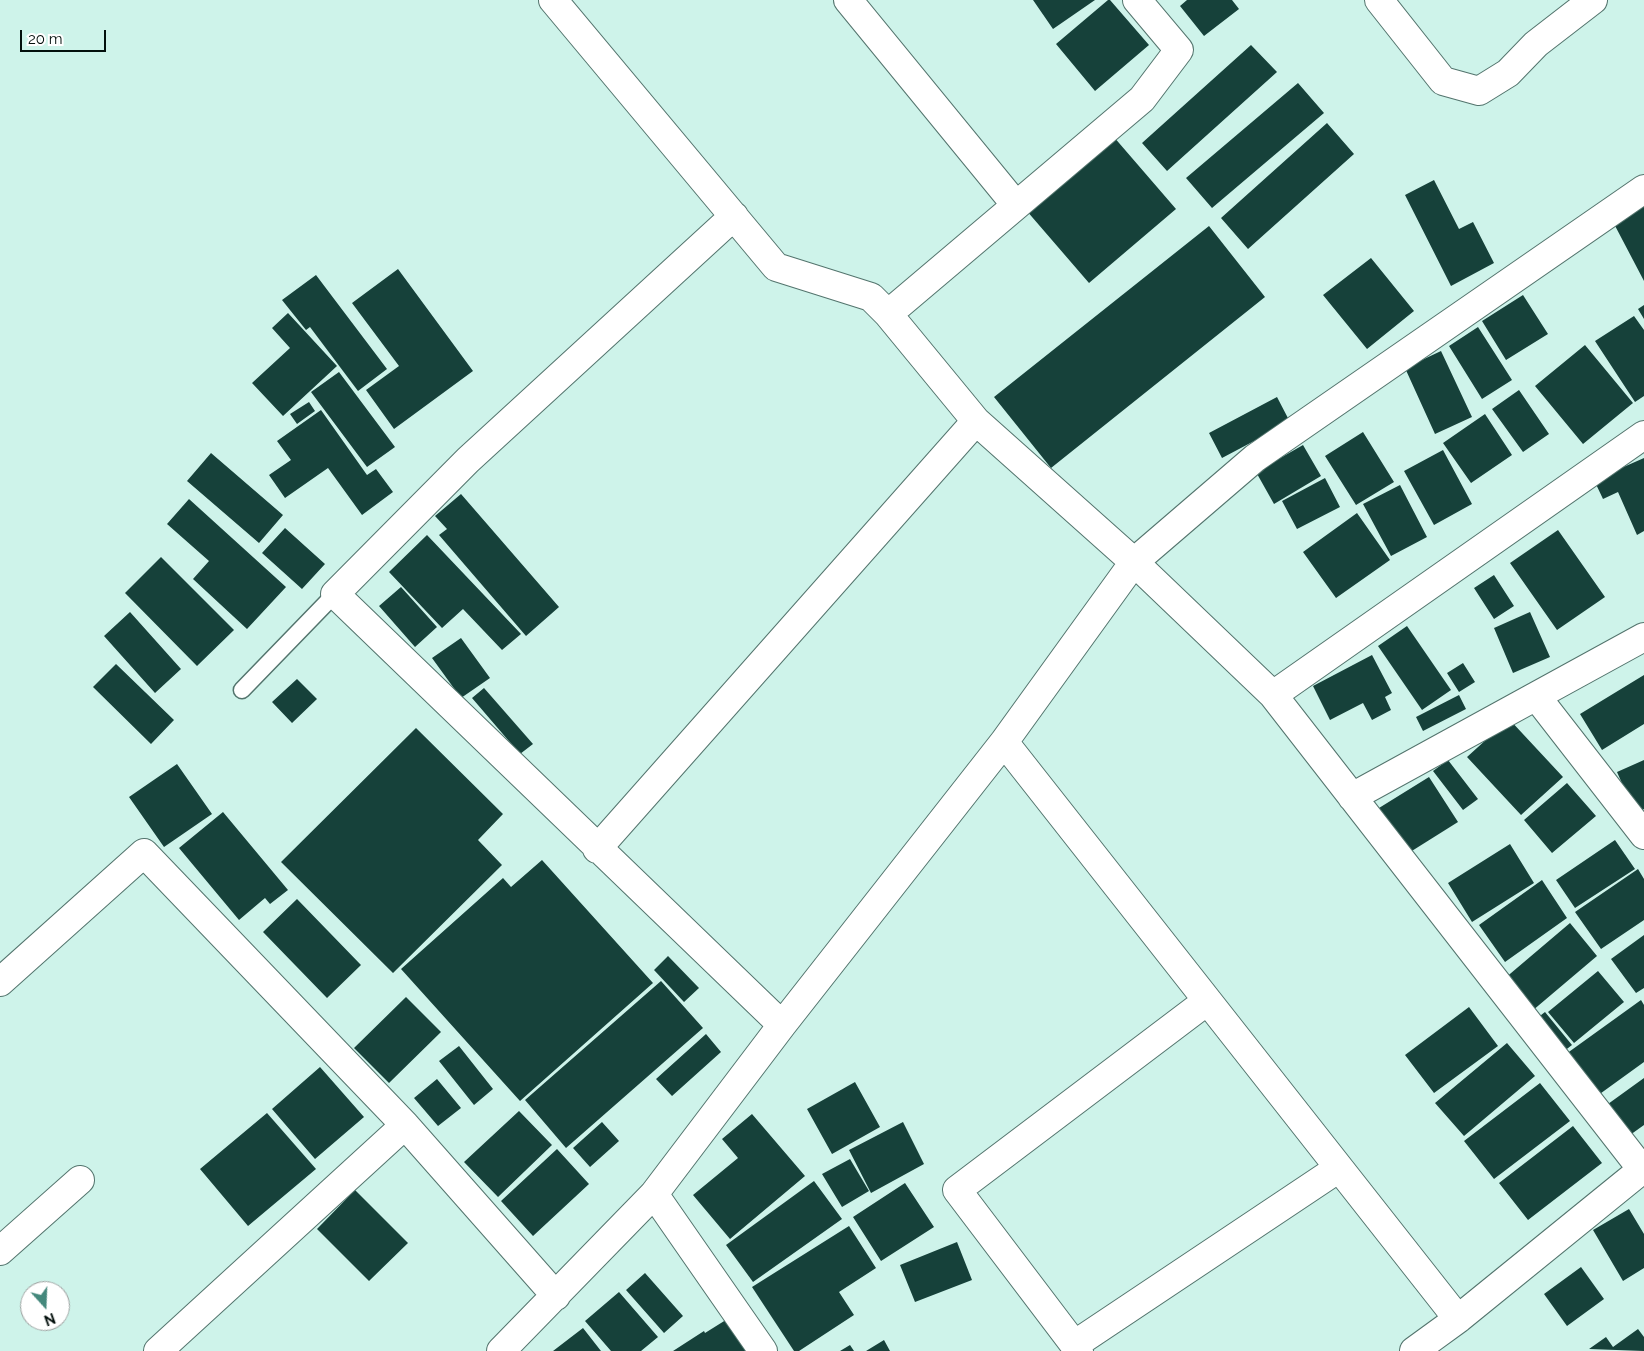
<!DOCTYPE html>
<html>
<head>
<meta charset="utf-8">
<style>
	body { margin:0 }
	#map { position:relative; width:1644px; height:1351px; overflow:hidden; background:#cef3ea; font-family:Raleway,sans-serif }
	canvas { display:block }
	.north { position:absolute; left:20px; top:1281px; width:50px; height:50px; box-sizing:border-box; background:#fff; border:1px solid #9b9f9e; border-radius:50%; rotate:160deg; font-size:14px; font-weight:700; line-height:20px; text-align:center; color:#04100d }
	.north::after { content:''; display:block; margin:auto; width:18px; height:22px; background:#44887c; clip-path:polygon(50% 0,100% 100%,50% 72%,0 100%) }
	.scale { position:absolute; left:20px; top:30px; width:86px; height:22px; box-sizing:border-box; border:2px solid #04100d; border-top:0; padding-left:6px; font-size:15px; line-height:18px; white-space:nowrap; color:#04100d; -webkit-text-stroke:4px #fff; paint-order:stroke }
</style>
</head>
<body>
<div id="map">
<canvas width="1644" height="1351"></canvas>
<div class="north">N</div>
<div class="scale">20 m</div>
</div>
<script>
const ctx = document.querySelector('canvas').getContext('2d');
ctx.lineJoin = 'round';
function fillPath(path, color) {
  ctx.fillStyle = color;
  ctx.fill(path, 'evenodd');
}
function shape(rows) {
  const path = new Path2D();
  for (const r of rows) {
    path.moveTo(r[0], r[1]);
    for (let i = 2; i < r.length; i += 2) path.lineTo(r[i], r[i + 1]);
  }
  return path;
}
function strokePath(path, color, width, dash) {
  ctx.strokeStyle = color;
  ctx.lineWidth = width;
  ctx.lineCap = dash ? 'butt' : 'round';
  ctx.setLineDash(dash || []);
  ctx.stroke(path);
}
fillPath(shape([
	[1033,0,1095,0,1053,29],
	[1108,0,1110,0,1149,45,1095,91,1056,44],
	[1187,0,1232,0,1239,9,1204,36,1180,6],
	[1251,45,1277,72,1167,171,1142,143],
	[1298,83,1324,113,1212,208,1186,178],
	[1327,123,1354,154,1248,249,1221,218],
	[1113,136,1176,209,1089,283,1026,210],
	[1434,180,1459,229,1473,222,1494,263,1451,286,1405,195],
	[1644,204,1644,281,1612,220],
	[1209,226,1265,297,1051,468,994,397],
	[1371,258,1414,311,1367,349,1323,295],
	[398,269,473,371,394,429,366,390,399,366,352,303],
	[316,275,387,369,358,391,310,327,306,330,282,300],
	[1523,295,1548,334,1506,360,1482,321],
	[1644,305,1644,319,1638,309],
	[288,313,337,366,283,416,252,383,290,348,272,328],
	[1634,316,1644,330,1644,396,1635,402,1595,341],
	[1478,327,1512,380,1482,399,1449,346],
	[1585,345,1633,403,1583,444,1535,386],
	[1441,351,1472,417,1435,434,1405,368],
	[339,372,395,447,367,467,311,392],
	[1519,390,1549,434,1523,452,1492,409],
	[1277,397,1290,422,1222,458,1209,433],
	[309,402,315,411,297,424,290,414],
	[321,410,367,475,376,469,393,492,362,515,328,468,285,498,269,475,291,460,277,441],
	[1485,414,1512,455,1471,483,1443,443],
	[1363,432,1394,482,1356,505,1325,456],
	[1303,445,1321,476,1274,504,1256,472],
	[1443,450,1472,504,1434,525,1404,471],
	[211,453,283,515,259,543,187,481],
	[1644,458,1644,531,1637,535,1618,492,1603,499,1594,480],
	[1325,478,1340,507,1297,529,1282,501],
	[1400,485,1427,537,1391,556,1363,504],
	[461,494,559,607,526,636,439,535,447,529,435,516],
	[189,499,286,587,247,629,193,579,209,561,167,524],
	[1357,513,1390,560,1336,598,1303,552],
	[285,528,325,564,302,589,262,553],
	[1558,530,1605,597,1557,630,1510,563],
	[427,535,521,634,502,650,463,609,442,628,389,572],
	[161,557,234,630,197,666,125,593],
	[1494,575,1514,606,1494,619,1474,588],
	[401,587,437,627,415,647,379,606],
	[130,612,181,669,155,693,104,636],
	[1530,612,1550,657,1513,673,1494,628],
	[1407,626,1451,690,1422,710,1378,646],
	[461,638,490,678,461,698,432,658],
	[1372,655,1392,693,1385,697,1391,710,1372,720,1363,703,1330,720,1313,686],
	[1463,663,1475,682,1459,692,1447,673],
	[116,664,174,720,151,744,93,687],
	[1644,675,1644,724,1602,750,1580,714],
	[297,679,317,699,292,723,272,702],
	[484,688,533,744,520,754,472,698],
	[1459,695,1466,709,1423,731,1416,717],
	[1509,719,1563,777,1521,815,1467,757],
	[416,728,503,814,478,840,502,865,393,973,281,862],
	[1448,760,1478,799,1463,810,1433,771],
	[1644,760,1644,809,1635,813,1617,772],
	[177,764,212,814,164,847,129,797],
	[1429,777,1458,822,1407,854,1379,808],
	[1567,783,1596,816,1552,853,1524,820],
	[223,812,288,890,270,904,265,898,239,920,179,848],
	[1615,840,1635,869,1575,908,1556,880],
	[1510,844,1534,883,1472,922,1448,883],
	[542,860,653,983,520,1101,401,969,503,878,511,887],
	[1638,869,1644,879,1644,920,1601,949,1575,912],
	[1542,880,1567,918,1505,962,1479,925],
	[297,899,361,965,327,998,263,932],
	[1570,923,1597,956,1532,1011,1504,979],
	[1644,935,1644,988,1636,993,1611,959],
	[668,956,699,988,684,1002,654,970],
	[1598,971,1624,1002,1574,1043,1548,1012],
	[661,981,703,1028,566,1148,525,1100],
	[406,997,441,1032,389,1083,354,1048],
	[1641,1000,1644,1005,1644,1062,1597,1096,1566,1054],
	[1469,1007,1498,1046,1434,1093,1405,1055],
	[1545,1012,1572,1045,1559,1055,1532,1022],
	[706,1034,721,1052,672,1096,656,1079],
	[1507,1043,1535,1076,1464,1136,1435,1103],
	[459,1046,493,1089,474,1105,439,1061],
	[320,1067,364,1117,315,1159,272,1109],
	[1644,1078,1644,1125,1630,1135,1608,1104],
	[437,1079,461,1108,438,1126,414,1098],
	[855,1082,880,1127,832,1154,807,1109],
	[1540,1083,1570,1121,1494,1179,1464,1141],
	[519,1111,552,1145,498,1197,464,1162],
	[267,1113,316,1169,248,1226,200,1169],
	[752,1114,805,1176,730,1239,693,1195,738,1158,722,1139],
	[602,1122,619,1141,590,1167,573,1148],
	[903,1122,924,1164,871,1193,849,1150],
	[1573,1126,1602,1163,1528,1220,1499,1183],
	[557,1149,589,1184,533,1236,501,1201],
	[850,1159,869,1191,842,1207,822,1174],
	[814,1181,842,1219,753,1282,726,1245],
	[905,1183,934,1227,881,1261,853,1217],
	[355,1190,408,1243,369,1281,317,1229],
	[1629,1209,1644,1234,1644,1268,1623,1281,1593,1230],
	[849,1226,876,1268,839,1292,854,1315,799,1351,794,1351,752,1287],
	[957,1242,972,1280,915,1302,900,1265],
	[1581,1267,1604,1299,1567,1326,1544,1294],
	[645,1273,683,1316,664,1333,626,1290],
	[619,1292,658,1337,641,1351,611,1351,585,1321],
	[729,1318,750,1351,673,1351,704,1331,705,1333],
	[583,1328,601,1351,553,1351],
	[1638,1329,1644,1337,1644,1351,1589,1349,1606,1337,1613,1347],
	[884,1340,890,1351,866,1351],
	[850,1345,854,1351,840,1351]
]), '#16413a');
const service = shape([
	[242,690,335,594]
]);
const minor = shape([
	[848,0,1015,204],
	[1379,0,1443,81,1479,91,1508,73,1536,44,1593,0],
	[1644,189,1255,458,1134,562,1273,695,1644,1172],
	[734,216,468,460,335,594,782,1025],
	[888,314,1142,99,1179,50,1137,0],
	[1273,695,1644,435],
	[1536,696,1644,835],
	[1004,742,1458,1319,1644,1168],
	[1352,797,1644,637],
	[597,849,976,421],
	[0,982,144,853,405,1125,556,1296],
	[654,1194,763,1351],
	[0,1251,80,1180],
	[1074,1345,1339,1168],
	[158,1351,405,1125],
	[501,1351,654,1194,782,1025,1004,742,1134,562,976,421,888,314,871,297,776,267,553,0],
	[1079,1351,957,1190,1207,1001],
	[1414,1351,1458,1319]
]);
strokePath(service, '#53746d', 19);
strokePath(minor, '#53746d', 30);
strokePath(service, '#fff', 16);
strokePath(minor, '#fff', 28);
</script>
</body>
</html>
